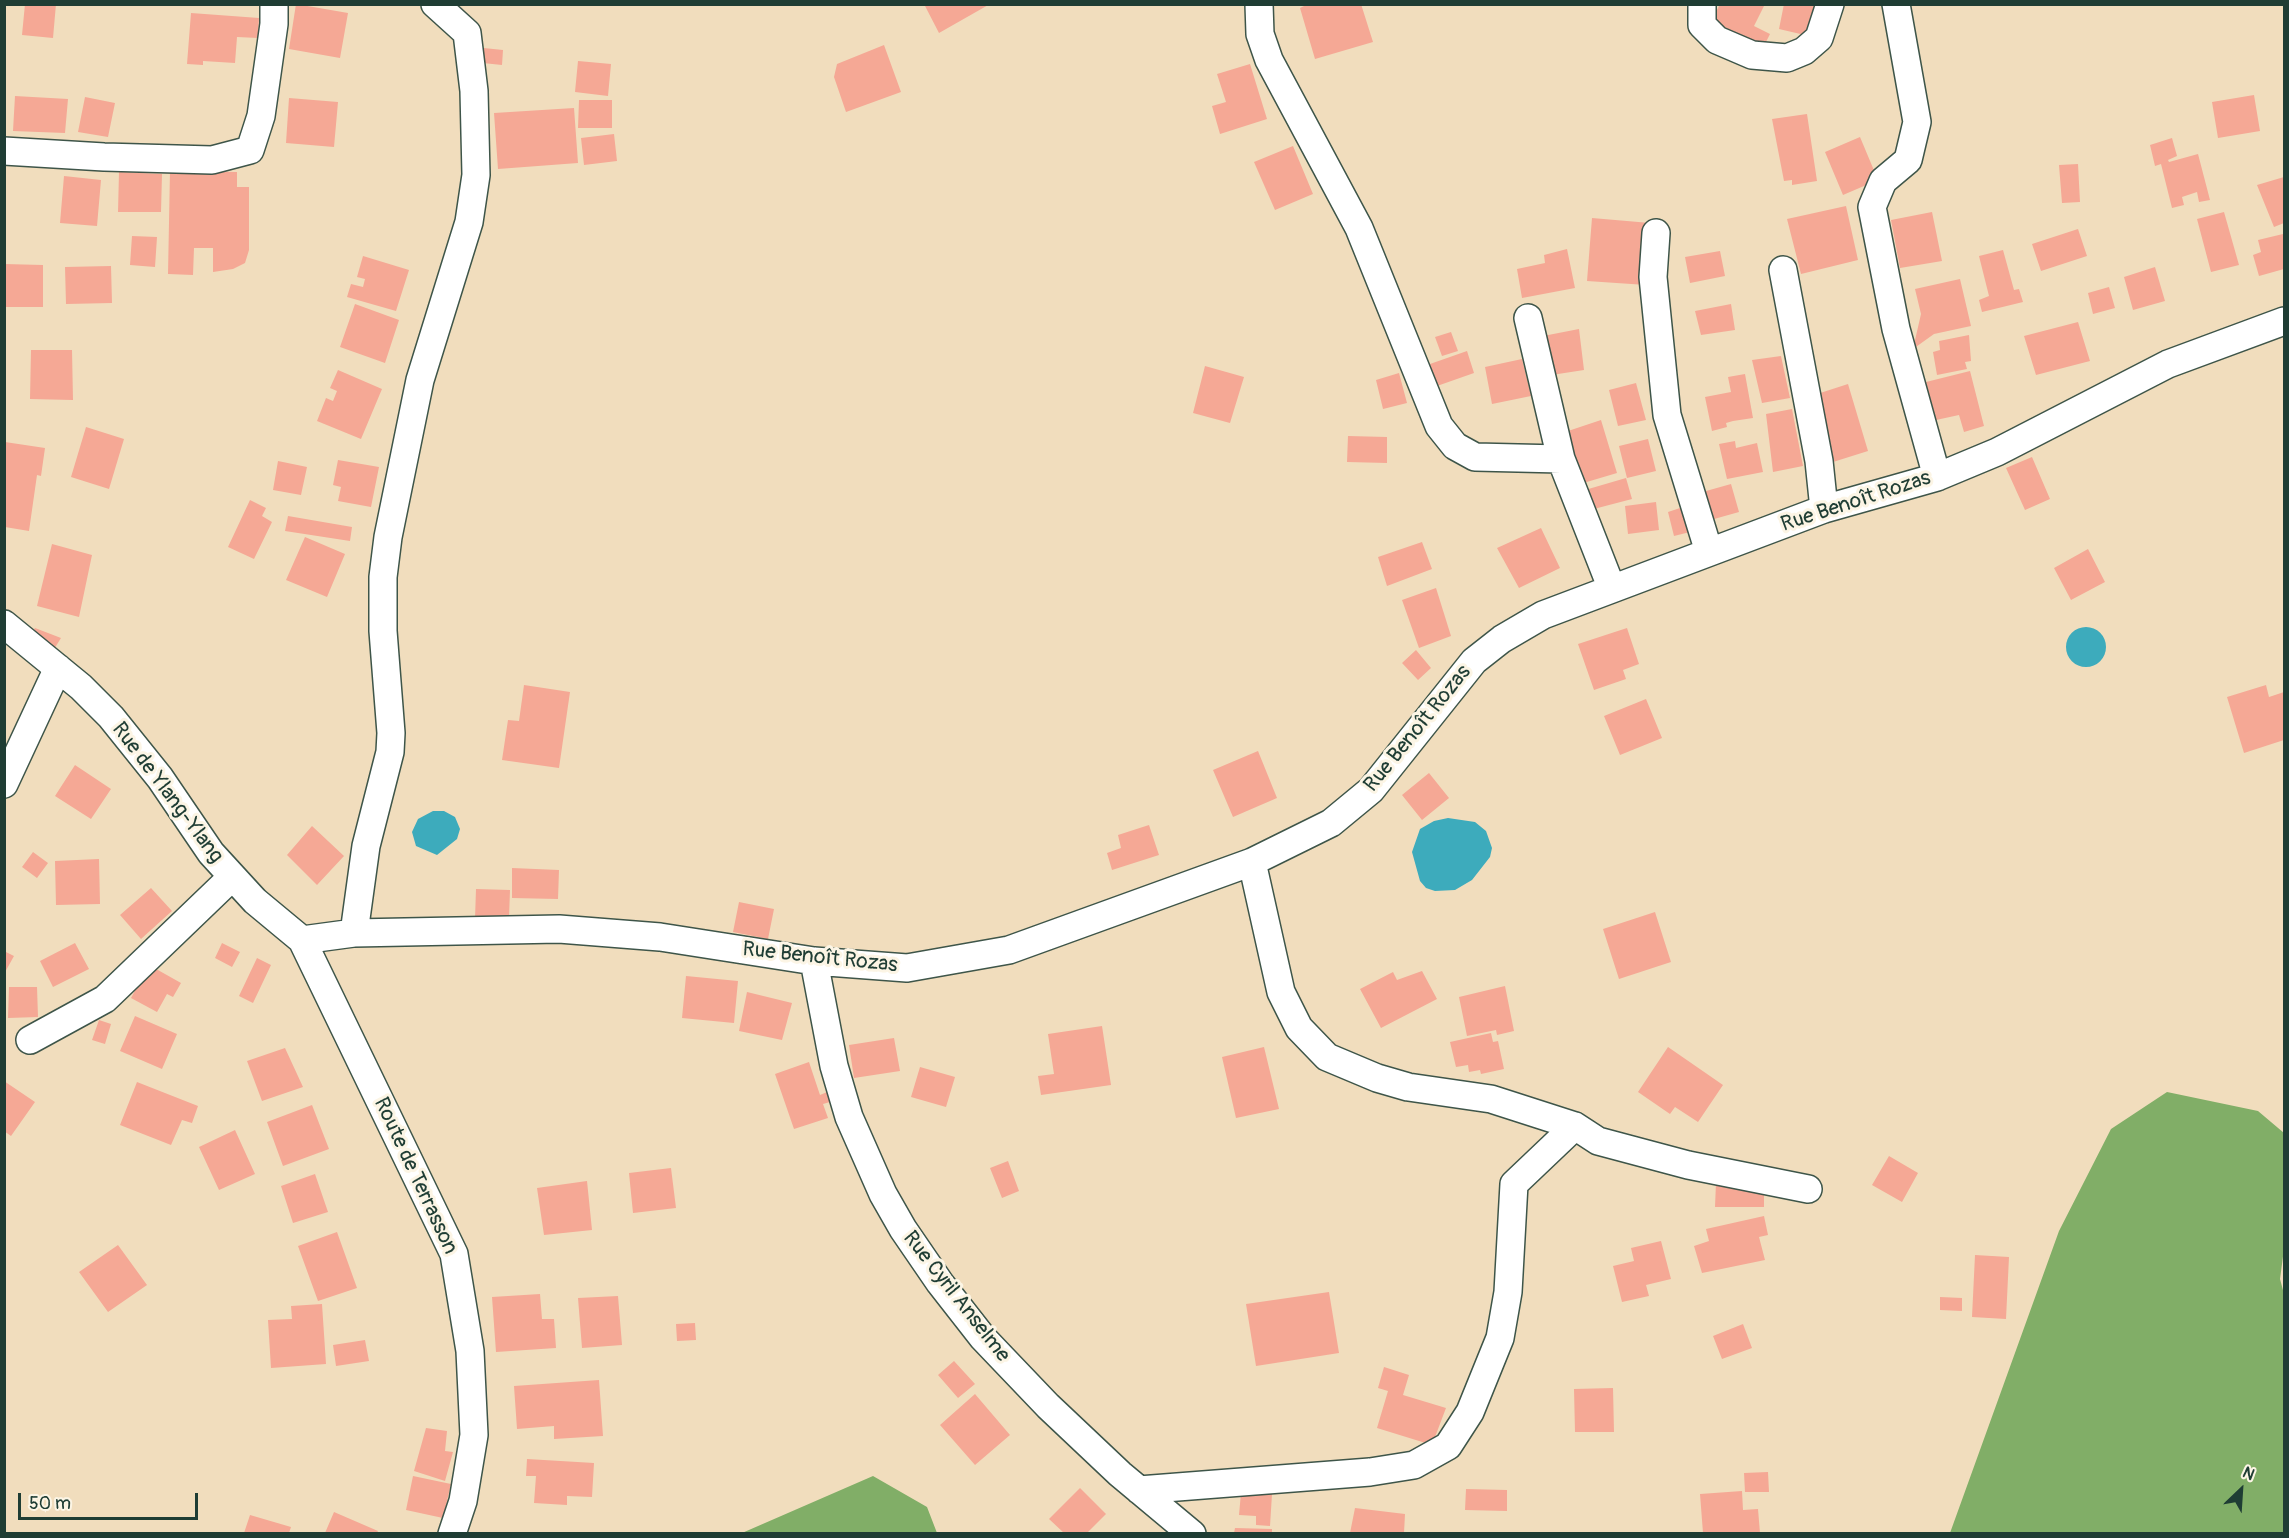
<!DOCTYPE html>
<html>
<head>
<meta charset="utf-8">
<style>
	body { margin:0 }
	#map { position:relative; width:2289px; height:1538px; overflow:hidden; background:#f1ddbd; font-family:Pangolin,sans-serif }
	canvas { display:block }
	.frame { position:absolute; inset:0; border:6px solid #1f3d34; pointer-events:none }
	.north { position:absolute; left:2211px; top:1460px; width:60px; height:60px; -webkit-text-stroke:4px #fcf5e5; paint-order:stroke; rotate:25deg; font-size:16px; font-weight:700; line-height:24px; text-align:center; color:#1f3d34 }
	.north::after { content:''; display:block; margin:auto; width:21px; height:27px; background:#1f3d34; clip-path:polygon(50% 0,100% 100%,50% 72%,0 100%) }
	.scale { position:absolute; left:18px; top:1493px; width:180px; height:27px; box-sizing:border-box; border:3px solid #1f3d34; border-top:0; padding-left:8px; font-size:18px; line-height:21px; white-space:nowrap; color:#1f3d34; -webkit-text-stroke:4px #fcf5e5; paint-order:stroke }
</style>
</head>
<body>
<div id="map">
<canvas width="2289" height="1538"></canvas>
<div class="frame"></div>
<div class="north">N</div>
<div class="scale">50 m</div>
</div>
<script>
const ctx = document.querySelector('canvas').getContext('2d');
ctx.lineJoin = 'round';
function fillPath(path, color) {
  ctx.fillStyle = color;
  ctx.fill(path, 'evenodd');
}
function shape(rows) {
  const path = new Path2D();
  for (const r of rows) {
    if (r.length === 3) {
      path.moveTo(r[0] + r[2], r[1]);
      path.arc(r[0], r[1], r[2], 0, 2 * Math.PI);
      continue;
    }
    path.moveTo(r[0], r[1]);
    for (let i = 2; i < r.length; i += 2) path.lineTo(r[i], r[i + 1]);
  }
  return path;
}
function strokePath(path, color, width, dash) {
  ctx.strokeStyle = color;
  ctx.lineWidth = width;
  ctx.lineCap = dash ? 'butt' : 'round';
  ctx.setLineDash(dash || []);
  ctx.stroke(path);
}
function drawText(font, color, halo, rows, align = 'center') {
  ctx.font = font + ' Pangolin,sans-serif';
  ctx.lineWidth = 6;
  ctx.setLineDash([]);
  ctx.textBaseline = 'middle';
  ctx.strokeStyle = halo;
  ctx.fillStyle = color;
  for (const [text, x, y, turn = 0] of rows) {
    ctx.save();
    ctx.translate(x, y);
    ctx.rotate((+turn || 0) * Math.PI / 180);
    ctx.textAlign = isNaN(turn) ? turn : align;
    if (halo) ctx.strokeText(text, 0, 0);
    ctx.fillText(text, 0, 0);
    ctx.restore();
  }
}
fillPath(shape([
	[2167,1092,2258,1111,2284,1133,2284,1249,2280,1279,2284,1294,2284,1533,1950,1533,2059,1231,2111,1129],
	[873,1476,927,1507,937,1533,742,1533]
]), '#81ae67');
fillPath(shape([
	[2086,647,20],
	[433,811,444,811,455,817,460,829,457,839,437,855,416,846,412,832,418,819],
	[1448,818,1475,822,1486,831,1492,848,1490,857,1472,880,1455,890,1435,891,1426,888,1420,881,1412,852,1420,829,1434,821]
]), '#3dabbc');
fillPath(shape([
	[25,4,56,4,53,38,22,35],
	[296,4,348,13,340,58,289,49],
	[924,4,990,4,939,33],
	[1308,4,1361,4,1373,42,1315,59,1300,8],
	[1720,4,1765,4,1754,26,1770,34,1762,50,1710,24],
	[1784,4,1816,4,1809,36,1779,29],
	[191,13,259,18,258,38,237,37,235,63,203,61,203,65,187,64],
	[884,45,901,92,846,112,834,77,837,64],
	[474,47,503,50,502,65,473,62],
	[578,61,611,64,608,96,575,92],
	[1250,64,1267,119,1220,134,1212,106,1226,102,1217,74],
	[2254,95,2260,131,2218,138,2212,102],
	[15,96,68,99,65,133,13,131],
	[85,97,115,103,108,137,78,132],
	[289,98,338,102,334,147,286,143],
	[579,100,612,100,612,128,578,128],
	[574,108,578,163,498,169,494,113],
	[1807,114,1817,181,1792,185,1792,180,1784,181,1772,119],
	[614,134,617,161,584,165,581,138],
	[1860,137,1878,180,1843,195,1825,152],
	[2172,138,2177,156,2168,160,2169,162,2198,154,2210,200,2199,202,2197,192,2182,197,2184,205,2172,208,2161,164,2155,166,2150,145],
	[1293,146,1313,194,1275,210,1254,162],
	[2078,164,2080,202,2062,203,2059,165],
	[170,171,237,172,237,187,249,187,249,250,245,263,233,269,213,272,213,248,194,248,193,275,168,274],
	[119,172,162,174,161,212,118,212],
	[64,176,101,180,97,226,60,223],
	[2284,177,2284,223,2274,227,2257,185],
	[1846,206,1858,260,1801,274,1787,219],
	[1932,212,1942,261,1900,268,1891,220],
	[2224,212,2239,265,2211,272,2197,219],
	[1592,218,1650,223,1646,285,1587,281],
	[2078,229,2087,256,2041,271,2032,244],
	[2283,234,2284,269,2259,276,2253,255,2261,252,2258,240],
	[132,236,157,237,155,267,130,265],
	[1567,249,1575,288,1522,298,1517,269,1545,263,1544,255],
	[2003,250,2014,290,2019,289,2023,302,1982,312,1979,300,1989,296,1979,256],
	[1720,251,1725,276,1690,283,1685,257],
	[363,256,409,270,396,311,347,297,351,284,363,287,365,279,357,277],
	[4,264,43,265,43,307,4,307],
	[111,266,112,303,66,304,65,267],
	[2155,267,2165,301,2133,310,2124,277],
	[1960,279,1971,326,1934,334,1913,349,1921,314,1915,289],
	[2109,287,2115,308,2093,314,2088,293],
	[355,304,399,320,385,363,340,347],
	[1731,304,1735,330,1701,335,1695,311],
	[2078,322,2090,361,2036,375,2024,336],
	[1579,329,1584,370,1545,376,1538,337],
	[1451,332,1458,351,1442,356,1435,337],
	[1969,335,1971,361,1965,362,1967,369,1937,375,1933,352,1940,350,1939,341],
	[31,350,72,350,73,400,30,399],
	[1467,351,1474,373,1437,386,1430,364],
	[1781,356,1790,398,1762,403,1752,360],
	[1522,359,1531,396,1492,404,1485,367],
	[1205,366,1244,377,1230,423,1193,413],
	[338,370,382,389,361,439,317,421,326,398,333,401,337,391,330,388],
	[1970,371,1984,426,1964,432,1959,415,1936,420,1926,382],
	[1399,373,1407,403,1383,409,1376,380],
	[1745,374,1753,418,1733,421,1726,423,1727,427,1712,431,1705,397,1731,392,1728,377],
	[1636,383,1646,420,1618,426,1609,390],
	[1848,384,1868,451,1833,462,1814,395],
	[1792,409,1803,466,1773,472,1766,414],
	[1601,420,1617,473,1580,484,1565,432],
	[86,427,124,439,109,489,71,477],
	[1348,436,1387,437,1387,463,1347,462],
	[1648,439,1656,471,1627,478,1619,446],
	[1735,441,1736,448,1757,443,1763,472,1727,479,1719,444],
	[5,442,45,448,41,476,37,475,29,531,5,527],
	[2032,457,2050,499,2025,510,2006,468],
	[338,460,379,467,371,507,338,501,341,487,333,485],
	[278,461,307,467,301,495,273,490],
	[1626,478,1632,499,1590,510,1585,490],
	[1731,484,1739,512,1707,521,1699,493],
	[250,500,266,508,262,516,272,522,254,559,228,547],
	[1656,502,1659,530,1628,534,1625,506],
	[1683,507,1690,532,1674,536,1668,512],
	[288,516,352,527,350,541,285,531],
	[1541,528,1560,568,1519,588,1497,548],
	[305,537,345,554,327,597,286,580],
	[1422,542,1432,569,1387,586,1378,557],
	[52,544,92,555,79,617,37,606],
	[2088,549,2105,582,2071,600,2054,568],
	[1436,588,1451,636,1419,648,1402,600],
	[35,628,61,638,51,654,28,639],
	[1627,628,1639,664,1623,670,1626,679,1594,690,1578,644],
	[1416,650,1431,668,1418,680,1402,663],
	[524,685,570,692,559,768,502,760,508,720,519,721],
	[2266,685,2269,697,2284,692,2284,740,2244,753,2227,697],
	[1646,699,1662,738,1620,755,1604,716],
	[1258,751,1277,798,1233,817,1213,770],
	[75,765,111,789,91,819,55,796],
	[1429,773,1449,798,1422,820,1402,795],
	[1149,825,1159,855,1112,870,1107,853,1121,848,1118,835],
	[312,826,344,856,317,885,287,855],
	[33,852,48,863,37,878,22,867],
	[99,859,100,904,56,905,55,861],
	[512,868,559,870,558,899,512,898],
	[151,888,172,911,141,939,120,915],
	[476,889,510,890,509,918,475,919],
	[739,902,774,909,768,939,733,932],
	[1655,912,1671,962,1619,979,1603,929],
	[75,943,89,969,53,987,40,961],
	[222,943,240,952,232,967,215,958],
	[4,951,14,956,4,974],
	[257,958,271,965,253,1003,239,996],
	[149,965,181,983,173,997,167,994,157,1012,131,998],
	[1422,971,1437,999,1381,1028,1360,989,1393,972,1397,980],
	[686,976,738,981,734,1023,682,1018],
	[1505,986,1514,1031,1497,1035,1496,1030,1467,1036,1459,997],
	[9,987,37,987,38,1017,8,1018],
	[747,992,792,1003,782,1040,739,1031],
	[135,1016,177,1034,162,1069,120,1051],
	[99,1020,111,1024,105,1044,92,1040],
	[1102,1026,1111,1085,1041,1095,1038,1076,1054,1074,1048,1034],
	[1491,1033,1493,1042,1498,1041,1504,1069,1481,1074,1480,1070,1469,1072,1468,1065,1456,1067,1450,1042],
	[894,1038,900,1071,854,1078,849,1045],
	[1264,1047,1279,1109,1236,1118,1222,1057],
	[1668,1047,1723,1085,1698,1122,1675,1107,1670,1114,1638,1092],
	[285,1048,303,1087,262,1101,247,1061],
	[809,1062,820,1095,827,1092,830,1102,823,1104,828,1118,794,1129,775,1074],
	[920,1067,955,1077,946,1107,911,1097],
	[4,1081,35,1102,11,1136,4,1131],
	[137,1082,198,1106,192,1123,182,1120,171,1145,120,1125],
	[312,1105,329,1149,283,1166,267,1122],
	[235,1130,255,1174,219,1190,199,1147],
	[1889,1156,1918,1173,1902,1202,1872,1185],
	[1008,1161,1019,1191,1002,1198,990,1168],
	[671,1168,676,1208,633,1213,629,1173],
	[315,1174,328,1212,293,1223,281,1186],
	[587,1181,592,1230,544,1235,537,1188],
	[1716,1183,1764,1183,1764,1207,1715,1207],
	[1764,1216,1768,1235,1759,1237,1765,1260,1702,1273,1694,1246,1709,1241,1706,1229],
	[337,1232,357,1288,318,1301,298,1246],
	[1661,1241,1671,1279,1646,1285,1649,1296,1622,1302,1613,1266,1634,1261,1631,1248],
	[118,1245,147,1285,108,1312,79,1272],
	[1975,1255,2009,1257,2006,1319,1972,1317],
	[1329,1292,1339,1353,1256,1366,1246,1304],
	[540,1294,542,1319,554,1319,556,1348,496,1352,492,1297],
	[618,1296,622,1345,582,1348,578,1298],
	[1940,1297,1962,1298,1962,1311,1940,1310],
	[322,1304,326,1364,271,1368,268,1320,292,1319,291,1306],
	[695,1323,696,1340,677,1341,676,1324],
	[1743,1324,1752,1348,1722,1359,1713,1336],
	[365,1340,369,1361,336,1366,333,1345],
	[954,1361,975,1384,958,1398,938,1375],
	[1384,1367,1409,1375,1403,1395,1446,1408,1432,1445,1377,1428,1388,1391,1378,1388],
	[599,1380,603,1436,554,1439,554,1426,517,1429,514,1386],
	[1613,1388,1614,1432,1575,1432,1574,1389],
	[975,1394,1010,1435,975,1465,940,1425],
	[426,1428,447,1431,445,1451,453,1452,445,1481,414,1471],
	[527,1459,594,1463,592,1497,567,1496,567,1505,534,1503,536,1476,526,1476],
	[1768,1472,1769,1492,1745,1492,1744,1473],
	[413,1476,451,1484,443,1518,406,1510],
	[1080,1488,1106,1514,1087,1533,1064,1533,1049,1519],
	[1466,1489,1507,1490,1507,1511,1465,1510],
	[1742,1491,1743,1510,1758,1509,1760,1533,1703,1533,1700,1494],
	[1241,1493,1272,1494,1270,1526,1256,1525,1256,1516,1239,1515],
	[1355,1508,1405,1514,1404,1533,1350,1533],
	[334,1512,378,1531,377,1533,325,1533],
	[250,1515,291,1527,289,1533,244,1533],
	[1235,1528,1272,1529,1272,1533,1234,1533]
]), '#f5a895');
const minor = shape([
	[1259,4,1260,34,1269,60,1359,228,1439,426,1455,446,1475,457,1561,459],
	[1702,4,1702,25,1717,40,1752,55,1787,58,1804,51,1819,38,1830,4],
	[1896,4,1917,122,1908,160,1883,181,1872,207,1896,329,1937,477],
	[4,151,104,157,212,160,250,150,261,116,274,24,274,4],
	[1656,233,1653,277,1667,415,1709,552],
	[1783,270,1819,461,1824,509],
	[1528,318,1561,459,1612,589],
	[4,624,81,687,111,717,160,778,211,853,255,901,302,940,454,1254,470,1351,474,1435,463,1501,452,1534],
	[4,784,58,668],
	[1252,862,1281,992,1299,1028,1327,1057,1377,1078,1408,1087,1491,1099,1575,1126,1598,1141,1688,1165,1808,1189],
	[354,933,366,846,390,752,391,733,383,631,383,577,388,537,420,380,469,222,476,175,474,91,467,33,435,4],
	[302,940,354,933,559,929,660,937,814,961,907,968,1009,950,1252,862,1331,823,1371,790,1474,661,1502,639,1543,615,1824,509,1937,477,1997,452,2168,364,2284,321],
	[814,961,834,1066,849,1117,883,1194,903,1229,940,1283,983,1338,1048,1406,1120,1474,1192,1534],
	[30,1040,105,999,232,877],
	[1139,1490,1370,1472,1414,1465,1448,1446,1470,1412,1500,1338,1508,1292,1514,1184,1575,1126]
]);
strokePath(minor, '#3e5549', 30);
strokePath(minor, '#fff', 27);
drawText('21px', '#1f3d34', '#fcf5e5', [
	["Rue Benoît Rozas",1856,502,-18],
	["Rue Benoît Rozas",1418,729,-51],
	["Rue de Ylang-Ylang",167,793,53],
	["Rue Benoît Rozas",820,958,6],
	["Route de Terrasson",415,1176,65],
	["Rue Cyril Anselme",956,1297,52]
]);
</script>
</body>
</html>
